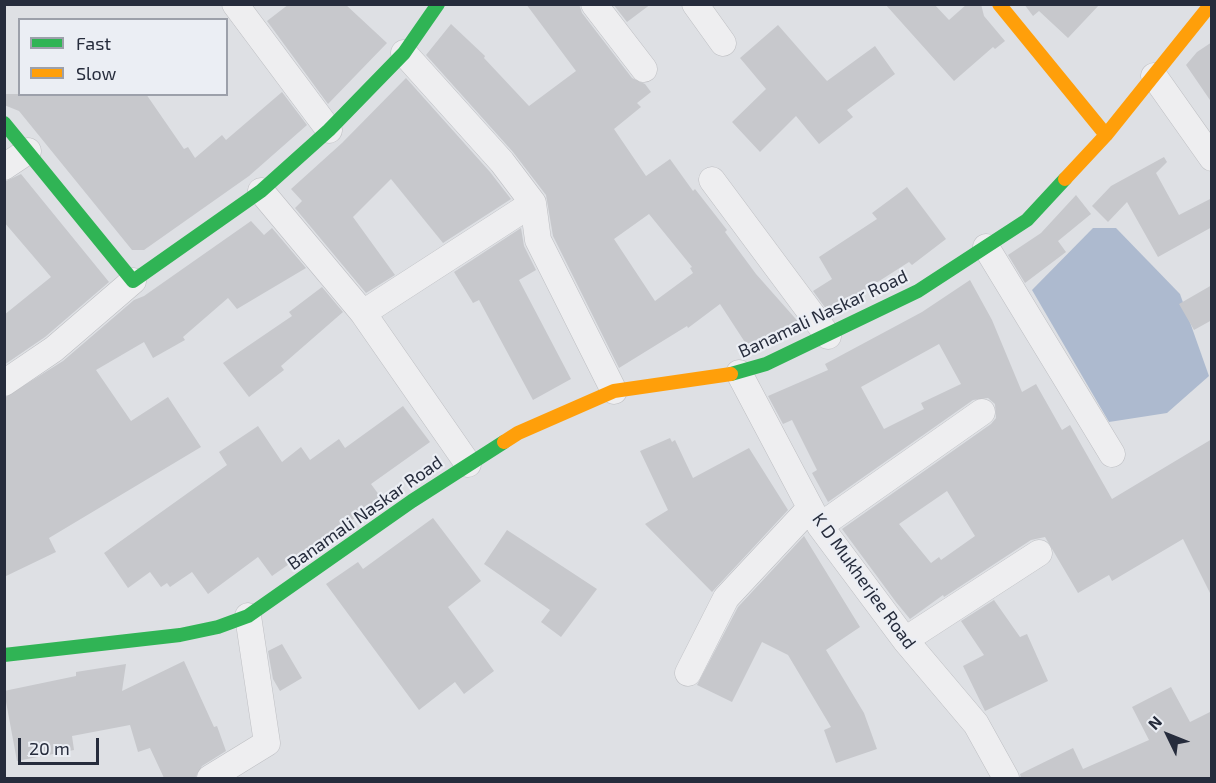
<!DOCTYPE html>
<html>
<head>
<meta charset="utf-8">
<style>
	body { margin:0 }
	#map { position:relative; width:1216px; height:783px; overflow:hidden; background:#dee0e4; font-family:"Exo 2",sans-serif }
	canvas { display:block }
	.frame { position:absolute; inset:0; border:6px solid #262c3c; pointer-events:none }
	.legend { position:absolute; left:18px; top:18px; width:210px; height:78px; box-sizing:border-box; background:#ebeef4; border:2px solid #9ca0aa; margin:0; padding:8px 10px; list-style:none; font-size:18px; color:#262c3c }
	.legend li { display:flex; align-items:center; gap:12px; height:30px }
	.legend b { width:30px; border:2px solid #9ca0aa }
	.north { position:absolute; left:1138px; top:705px; width:60px; height:60px; -webkit-text-stroke:4px #ebeef4; paint-order:stroke; rotate:313deg; font-size:16px; font-weight:700; line-height:24px; text-align:center; color:#262c3c }
	.north::after { content:''; display:block; margin:auto; width:21px; height:27px; background:#262c3c; clip-path:polygon(50% 0,100% 100%,50% 72%,0 100%) }
	.scale { position:absolute; left:18px; top:738px; width:81px; height:27px; box-sizing:border-box; border:3px solid #262c3c; border-top:0; padding-left:8px; font-size:18px; line-height:21px; white-space:nowrap; color:#262c3c; -webkit-text-stroke:4px #ebeef4; paint-order:stroke }
</style>
</head>
<body>
<div id="map">
<canvas width="1216" height="783"></canvas>
<div class="frame"></div>
<ul class="legend">
<li><b style="height:8px;background:#30b455"></b>Fast</li>
<li><b style="height:8px;background:#ff9f0a"></b>Slow</li>
</ul>
<div class="north">N</div>
<div class="scale">20 m</div>
</div>
<script>
const ctx = document.querySelector('canvas').getContext('2d');
ctx.lineJoin = 'round';
function fillPath(path, color) {
  ctx.fillStyle = color;
  ctx.fill(path, 'evenodd');
}
function shape(rows) {
  const path = new Path2D();
  for (const r of rows) {
    path.moveTo(r[0], r[1]);
    for (let i = 2; i < r.length; i += 2) path.lineTo(r[i], r[i + 1]);
  }
  return path;
}
function strokePath(path, color, width, dash) {
  ctx.strokeStyle = color;
  ctx.lineWidth = width;
  ctx.lineCap = dash ? 'butt' : 'round';
  ctx.setLineDash(dash || []);
  ctx.stroke(path);
}
function drawText(font, color, halo, rows, align = 'center') {
  ctx.font = font + ' "Exo 2",sans-serif';
  ctx.lineWidth = 4.5;
  ctx.setLineDash([]);
  ctx.textBaseline = 'middle';
  ctx.strokeStyle = halo;
  ctx.fillStyle = color;
  for (const [text, x, y, turn = 0] of rows) {
    ctx.save();
    ctx.translate(x, y);
    ctx.rotate((+turn || 0) * Math.PI / 180);
    ctx.textAlign = isNaN(turn) ? turn : align;
    if (halo) ctx.strokeText(text, 0, 0);
    ctx.fillText(text, 0, 0);
    ctx.restore();
  }
}
fillPath(shape([
	[1093,228,1116,228,1180,294,1209,376,1167,413,1109,422,1032,290]
]), '#adbacf');
fillPath(shape([
	[289,4,345,4,387,43,328,104,267,21],
	[526,4,579,4,582,13,632,78,645,84,651,92,637,103,641,107,614,129,646,176,670,159,693,191,695,189,727,230,725,232,756,274,802,326,750,350,720,304,688,328,687,326,619,368,553,236,546,195,513,152,426,55,451,24,485,56,484,58,529,106,576,71],
	[649,214,692,267,690,268,693,273,655,301,614,239],
	[613,4,651,4,627,22],
	[885,4,934,4,949,20,967,4,981,4,984,16,1005,41,995,49,993,47,954,81],
	[1024,4,1100,4,1068,38,1039,11,1033,16],
	[778,25,827,81,875,46,895,74,847,110,853,117,819,144,796,116,760,152,732,122,766,89,740,58],
	[1212,42,1212,103,1186,65,1197,52],
	[406,78,490,172,511,199,443,243,391,179,353,217,395,275,366,293,295,208,302,201,291,189,342,143],
	[282,92,307,125,249,176,144,250,132,250,19,111,4,105,4,94,146,94,184,149,188,147,195,158,222,135,226,140],
	[1164,157,1167,162,1156,173,1179,215,1212,198,1212,227,1158,257,1127,202,1108,222,1092,206,1111,186],
	[21,174,109,282,45,337,4,365,4,315,51,277,4,222,4,182],
	[907,187,946,239,912,265,909,262,829,313,813,291,832,279,819,257,877,219,872,213],
	[1076,195,1091,214,1058,241,1066,252,1025,283,1008,255,1041,233],
	[251,221,264,235,272,228,306,268,237,309,228,298,183,337,185,340,153,358,144,342,96,370,131,421,168,397,201,447,49,538,56,552,4,577,4,398,63,361,134,300,144,296],
	[521,228,524,246,536,270,519,280,571,379,533,400,479,300,473,303,454,272],
	[970,280,992,320,1022,392,1036,384,1062,430,1070,425,1112,499,1212,439,1212,597,1183,539,1112,581,1109,575,1078,593,1045,537,1031,540,944,597,943,595,910,619,896,602,842,529,991,424,996,418,995,404,988,398,973,400,828,502,812,473,817,470,792,420,783,424,768,396,828,370,825,364,922,312],
	[939,344,961,384,921,403,924,409,884,429,861,387],
	[947,491,975,536,941,560,939,557,931,563,899,524],
	[1212,285,1212,320,1194,330,1179,304],
	[322,287,343,312,281,366,284,370,249,397,223,363,292,316,289,312],
	[403,406,430,442,371,484,382,499,272,576,258,557,208,594,192,572,170,587,167,583,161,587,150,572,128,588,104,553,227,465,219,452,258,426,282,462,301,447,310,460,339,439,345,448],
	[670,438,672,442,675,440,693,478,749,448,788,510,712,592,645,524,668,510,640,451],
	[433,518,481,581,448,607,494,671,464,694,455,682,419,710,326,584,358,562,363,569],
	[507,530,597,589,561,637,541,622,550,610,484,564],
	[804,536,860,627,826,650,864,713,877,749,836,763,824,730,831,727,788,655,762,642,732,702,697,685,738,607],
	[994,600,1020,637,1027,634,1048,681,985,711,963,666,984,655,961,621],
	[282,644,302,678,280,691,273,679,268,651],
	[184,661,214,727,217,726,226,751,202,766,195,778,164,778,150,748,138,752,130,725,72,736,74,750,17,761,4,691,76,676,76,672,126,664,122,691],
	[1171,687,1190,722,1212,711,1212,778,1021,778,1020,774,1073,748,1083,769,1149,740,1132,707]
]), '#c7c8cc');
const street = shape([
	[235,4,329,130],
	[594,4,644,69],
	[695,4,723,43],
	[404,53,502,162,533,203,538,240,614,391],
	[1154,76,1212,158],
	[4,167,28,151],
	[712,180,828,336],
	[261,191,363,313,468,464],
	[986,247,1112,454],
	[363,313,533,203],
	[739,373,820,526,905,640,976,724,1006,778],
	[4,383,54,349,133,281],
	[820,526,982,412],
	[905,640,1039,553],
	[688,673,726,598,810,508],
	[210,778,267,743,248,616]
]);
strokePath(street, '#bdbec2', 27);
strokePath(street, '#eeeef0', 26);
strokePath(shape([
	[4,123,133,281,261,191,329,130,404,53,438,4],
	[731,374,766,364,918,291,1027,220,1065,179],
	[4,655,180,635,218,627,248,616,412,501,504,442]
]), '#30b455', 14);
strokePath(shape([
	[999,4,1106,135],
	[1065,179,1106,135,1211,4],
	[504,442,518,433,614,391,731,374]
]), '#ff9f0a', 14);
drawText('18px', '#262c3c', '#ebeef4', [
	["Banamali Naskar Road",823,314,-25],
	["Banamali Naskar Road",365,513,-35],
	["K D Mukherjee Road",864,581,54]
]);
</script>
</body>
</html>
